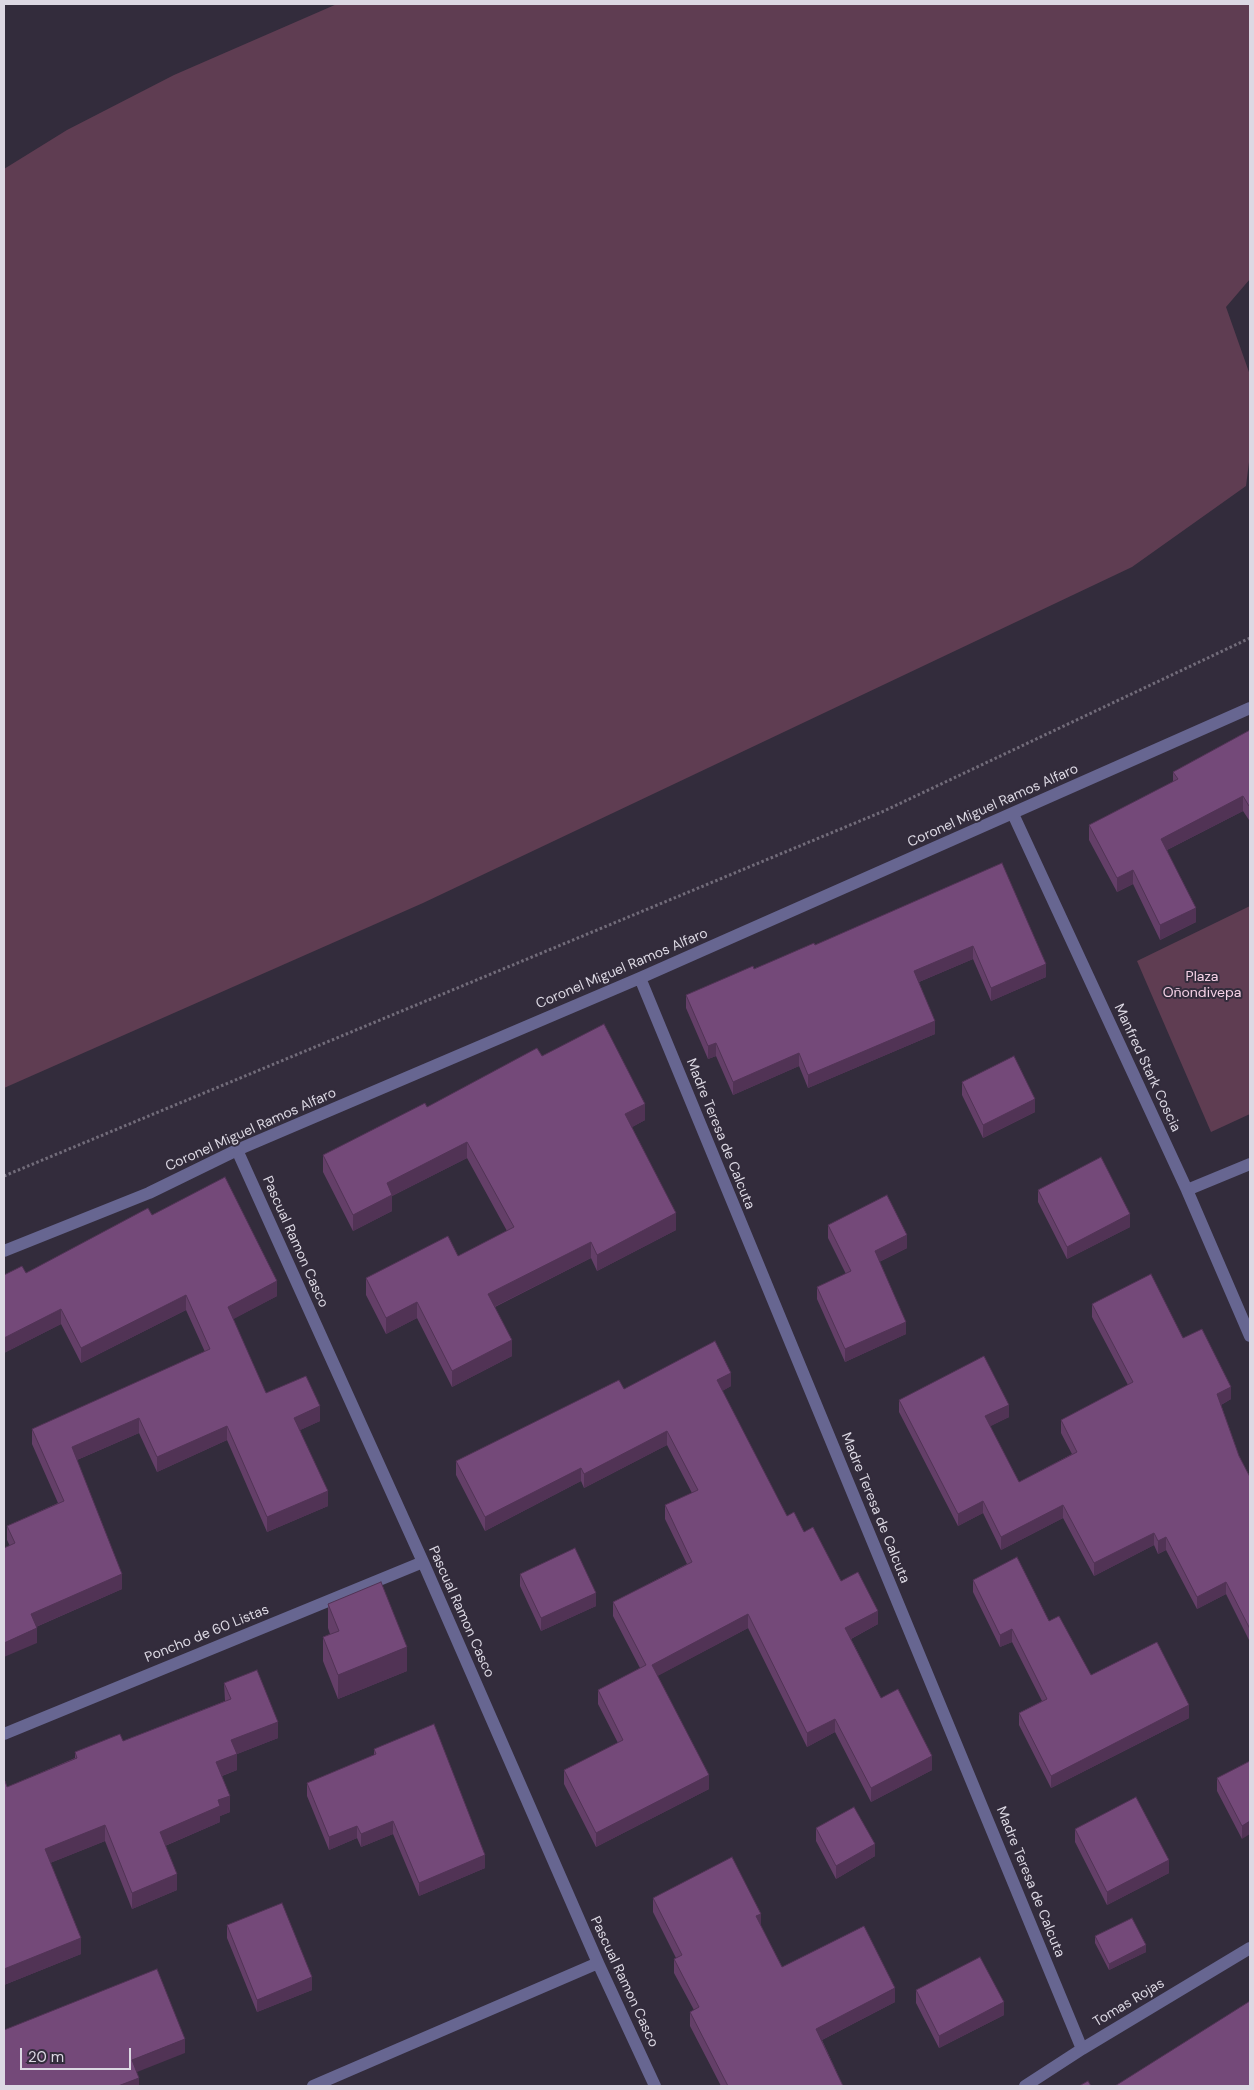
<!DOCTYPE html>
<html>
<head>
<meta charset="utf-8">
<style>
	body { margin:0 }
	#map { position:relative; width:1254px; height:2090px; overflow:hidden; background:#332c3c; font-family:"DM Sans",sans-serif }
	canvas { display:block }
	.frame { position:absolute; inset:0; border:5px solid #dcd8e3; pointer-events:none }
	.scale { position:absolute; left:20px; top:2048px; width:111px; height:22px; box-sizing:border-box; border:2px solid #dcd8e3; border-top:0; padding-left:6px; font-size:15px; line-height:18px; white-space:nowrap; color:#dcd8e3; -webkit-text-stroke:4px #332c3c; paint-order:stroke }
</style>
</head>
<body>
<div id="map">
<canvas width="1254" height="2090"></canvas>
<div class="frame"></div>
<div class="scale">20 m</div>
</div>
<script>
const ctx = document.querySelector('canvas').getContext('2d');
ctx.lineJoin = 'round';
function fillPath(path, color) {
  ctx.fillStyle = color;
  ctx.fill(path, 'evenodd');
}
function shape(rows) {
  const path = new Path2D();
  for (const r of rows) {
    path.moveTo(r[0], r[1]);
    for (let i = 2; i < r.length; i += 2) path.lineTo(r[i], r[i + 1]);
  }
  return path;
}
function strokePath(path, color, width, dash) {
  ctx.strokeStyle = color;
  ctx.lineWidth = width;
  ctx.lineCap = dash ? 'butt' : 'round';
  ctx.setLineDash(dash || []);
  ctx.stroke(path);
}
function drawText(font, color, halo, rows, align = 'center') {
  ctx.font = font + ' "DM Sans",sans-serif';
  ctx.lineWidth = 4;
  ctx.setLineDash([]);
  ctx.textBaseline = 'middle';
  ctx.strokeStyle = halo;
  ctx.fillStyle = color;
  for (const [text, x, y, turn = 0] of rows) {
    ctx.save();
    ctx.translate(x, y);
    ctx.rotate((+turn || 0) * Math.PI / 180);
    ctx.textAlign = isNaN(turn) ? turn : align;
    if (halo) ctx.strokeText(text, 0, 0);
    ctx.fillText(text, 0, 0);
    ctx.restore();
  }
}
fillPath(shape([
	[337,4,1250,4,1250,279,1226,307,1250,375,1250,454,1246,486,1132,567,423,903,4,1088,4,169,67,130,174,75],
	[1250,906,1250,1114,1211,1132,1137,961]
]), '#5f3d52');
strokePath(shape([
	[4,1176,884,811,1250,638]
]), '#726c7a', 3, [2.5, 2.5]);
strokePath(shape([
	[1013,814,1187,1190,1250,1336],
	[640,978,1082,2049],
	[237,1150,423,1562,598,1963,655,2086],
	[1187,1190,1250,1164],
	[4,1251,149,1193,237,1150,640,978,1250,708],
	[4,1734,423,1562],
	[313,2086,598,1963],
	[1025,2086,1082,2049,1250,1948]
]), '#676691', 12);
fillPath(shape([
	[1250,730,1249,820,1243,811,1167,850,1196,922,1160,940,1133,884,1117,892,1089,840,1089,825,1173,782,1173,772],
	[1002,863,1046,977,991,1001,973,959,919,982,935,1034,808,1088,799,1066,733,1095,716,1056,708,1059,686,1008,686,995,815,945],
	[542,1056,645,1120,632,1127,676,1230,597,1271,591,1258,495,1307,512,1356,452,1387,417,1318,386,1334,366,1295,366,1278,458,1256,507,1231,467,1158,392,1196,392,1211,353,1231,323,1172,323,1155,427,1107],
	[962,1082,1035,1112,983,1138,962,1095],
	[1038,1190,1130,1227,1067,1259,1038,1202],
	[152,1215,277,1296,233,1319,266,1393,320,1421,300,1430,328,1506,267,1532,227,1440,157,1472,139,1433,77,1460,122,1589,36,1627,37,1643,10,1546,7,1540,7,1526,58,1503,32,1444,32,1429,205,1352,186,1310,81,1363,61,1324,4,1353,4,1275,26,1273],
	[828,1225,907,1248,879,1262,906,1334,845,1362,817,1299,817,1287,846,1274,828,1238],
	[1092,1304,1183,1338,1231,1399,1221,1405,1239,1456,1250,1477,1250,1642,1226,1594,1197,1609,1166,1550,1158,1554,1154,1545,1094,1576,1063,1518,1001,1550,983,1513,958,1526,899,1412,899,1400,1009,1417,990,1426,1019,1482,1072,1454,1061,1433,1061,1420,1128,1385,1092,1317],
	[731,1386,722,1391,787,1516,804,1532,841,1581,878,1624,851,1639,881,1698,932,1770,871,1802,835,1732,807,1747,748,1628,657,1676,709,1789,596,1847,564,1784,564,1770,618,1743,598,1704,598,1690,640,1668,613,1616,613,1602,687,1564,665,1519,665,1505,692,1493,667,1445,584,1488,581,1481,485,1531,456,1475,456,1461,624,1389],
	[520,1574,596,1606,541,1631,520,1586],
	[973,1580,1049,1621,1091,1675,1189,1718,1051,1788,1019,1725,1019,1713,1042,1701,1012,1642,1000,1647,973,1592],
	[328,1604,407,1671,338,1699,323,1661,323,1637,330,1634,328,1628],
	[224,1683,278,1738,237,1754,237,1770,222,1776,230,1812,220,1816,220,1822,165,1846,177,1890,132,1909,105,1841,50,1863,81,1954,4,1985,4,1782,7,1787,75,1758,75,1752,123,1741,225,1701],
	[374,1749,485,1868,419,1896,393,1834,361,1847,357,1838,329,1850,307,1796,307,1783,374,1755],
	[1250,1761,1242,1839,1217,1791,1217,1778],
	[816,1828,875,1856,836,1879,816,1841],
	[1075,1829,1169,1873,1107,1905,1075,1842],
	[653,1898,761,1926,782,1967,895,2002,822,2040,843,2086,721,2086,690,2026,690,2012,694,2010,674,1973,674,1959,676,1958,653,1912],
	[227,1925,312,1990,257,2012,227,1938],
	[1095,1936,1146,1952,1109,1970,1095,1943],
	[916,1990,1004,2015,939,2048,916,2003]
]), '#643f68');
fillPath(shape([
	[1243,796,1243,811,1161,853,1161,839],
	[1250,805,1250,820,1249,820,1249,806],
	[1133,870,1133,884,1117,892,1117,878],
	[1196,908,1196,922,1160,940,1160,925],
	[973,946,973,959,914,984,914,971],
	[1046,964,1046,977,991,1001,991,988],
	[935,1021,935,1034,808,1088,808,1075],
	[716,1043,716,1056,708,1059,708,1046],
	[799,1053,799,1066,733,1095,733,1082],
	[1035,1099,1035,1112,983,1138,983,1125],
	[645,1104,645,1120,625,1131,625,1114],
	[467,1142,467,1158,392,1196,392,1211,353,1231,353,1215,387,1183],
	[676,1213,676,1230,597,1271,597,1255],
	[1130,1214,1130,1227,1067,1259,1067,1247],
	[907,1235,907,1248,875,1264,875,1251],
	[591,1242,591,1258,488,1310,488,1294],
	[277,1281,277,1296,228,1322,228,1307],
	[186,1295,186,1310,81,1363,81,1348],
	[417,1302,417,1318,386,1334,386,1318],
	[61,1309,61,1324,4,1353,4,1338],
	[906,1322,906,1334,845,1362,845,1349],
	[512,1340,512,1356,452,1387,452,1371],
	[731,1373,731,1386,717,1394,717,1380],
	[1231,1387,1231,1399,1217,1407,1217,1394],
	[1009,1405,1009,1417,985,1429,985,1416],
	[320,1406,320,1421,294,1433,294,1418],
	[139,1418,139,1433,72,1462,72,1447],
	[227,1426,227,1440,157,1472,157,1457],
	[667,1431,667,1445,584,1488,584,1474],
	[581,1468,581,1481,485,1531,485,1517],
	[328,1491,328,1506,267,1532,267,1517],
	[983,1501,983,1513,958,1526,958,1514],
	[1063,1505,1063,1518,1001,1550,1001,1537],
	[1154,1533,1154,1545,1094,1576,1094,1563],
	[1166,1537,1166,1550,1158,1554,1158,1541],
	[122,1574,122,1589,31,1629,31,1614],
	[1226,1582,1226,1594,1197,1609,1197,1597],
	[596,1593,596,1606,541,1631,541,1618],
	[878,1611,878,1624,845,1642,845,1628],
	[748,1614,748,1628,652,1679,652,1665],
	[37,1628,37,1643,4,1657,4,1643],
	[1012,1629,1012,1642,1000,1647,1000,1635],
	[407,1647,407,1671,338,1699,338,1675],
	[1189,1705,1189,1718,1051,1788,1051,1776],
	[835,1719,835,1732,807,1747,807,1733],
	[278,1722,278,1738,237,1754,237,1770,216,1778,216,1762,231,1740],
	[932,1756,932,1770,871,1802,871,1788],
	[709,1775,709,1789,596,1847,596,1833],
	[230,1796,230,1812,220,1816,220,1822,160,1848,160,1832,218,1800],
	[393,1821,393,1834,361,1847,361,1834],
	[1250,1821,1250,1834,1242,1839,1242,1826],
	[105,1825,105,1841,45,1865,45,1849],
	[357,1826,357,1838,329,1850,329,1837],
	[875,1844,875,1856,836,1879,836,1866],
	[485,1855,485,1868,419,1896,419,1883],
	[1169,1860,1169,1873,1107,1905,1107,1892],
	[177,1874,177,1890,132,1909,132,1893],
	[761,1914,761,1928,756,1916],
	[81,1938,81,1954,4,1985,4,1969],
	[1146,1945,1146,1952,1109,1970,1109,1964],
	[312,1977,312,1990,257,2012,257,2000],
	[895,1988,895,2002,816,2043,816,2029],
	[1004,2002,1004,2015,939,2048,939,2036],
	[185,2039,185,2053,132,2074,132,2060],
	[139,2078,139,2086,118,2086]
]), '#513355');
const building = shape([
	[1250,730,1250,805,1249,806,1243,796,1161,839,1196,908,1160,925,1133,870,1117,878,1089,825,1178,779,1173,772,1250,730],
	[1002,863,1046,964,991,988,973,946,914,971,935,1021,808,1075,799,1053,733,1082,716,1043,708,1046,686,995,753,966,754,969,814,943,815,945,1002,863],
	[604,1024,645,1104,625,1114,676,1213,597,1255,591,1242,488,1294,512,1340,452,1371,417,1302,386,1318,366,1278,448,1236,458,1256,514,1227,467,1142,387,1183,392,1195,353,1215,323,1155,425,1103,427,1107,537,1048,542,1056,604,1024],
	[1014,1056,1035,1099,983,1125,962,1082,1014,1056],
	[1101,1157,1130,1214,1067,1247,1038,1190,1101,1157],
	[225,1177,277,1281,228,1307,266,1393,306,1376,320,1406,294,1418,328,1491,267,1517,227,1426,157,1457,139,1418,72,1447,122,1574,31,1614,37,1628,4,1643,4,1548,15,1543,7,1526,64,1501,32,1429,210,1349,186,1295,81,1348,61,1309,4,1338,4,1275,22,1266,26,1273,148,1208,152,1215,225,1177],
	[887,1195,907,1235,875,1251,906,1322,845,1349,817,1287,851,1271,828,1225,887,1195],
	[1151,1274,1183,1338,1202,1329,1231,1387,1217,1394,1239,1456,1250,1477,1250,1629,1226,1582,1197,1597,1166,1537,1158,1541,1154,1533,1094,1563,1063,1505,1001,1537,983,1501,958,1514,899,1400,984,1356,1009,1405,985,1416,1019,1482,1077,1452,1061,1420,1133,1382,1092,1304,1151,1274],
	[715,1341,731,1373,717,1380,787,1516,794,1512,804,1532,813,1527,841,1581,858,1572,878,1611,845,1628,881,1698,898,1689,932,1756,871,1788,835,1719,807,1733,748,1614,652,1665,709,1775,596,1833,564,1770,623,1740,598,1690,646,1665,613,1602,692,1562,665,1505,698,1490,667,1431,584,1474,581,1468,485,1517,456,1461,619,1380,624,1389,715,1341],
	[575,1548,596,1593,541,1618,520,1574,575,1548],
	[1017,1557,1049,1621,1059,1616,1091,1675,1157,1642,1189,1705,1051,1776,1019,1713,1047,1699,1012,1629,1000,1635,973,1580,1017,1557],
	[381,1582,407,1647,338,1675,323,1637,339,1631,328,1604,381,1582],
	[257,1670,278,1722,231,1740,237,1754,216,1762,230,1796,218,1800,220,1806,160,1832,177,1874,132,1893,105,1825,45,1849,81,1938,4,1969,4,1782,5,1781,7,1787,77,1758,75,1752,120,1734,123,1741,231,1699,224,1683,257,1670],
	[434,1724,485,1855,419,1883,393,1821,361,1834,357,1826,329,1837,307,1783,376,1754,374,1749,434,1724],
	[1250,1761,1250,1821,1242,1826,1217,1778,1250,1761],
	[1136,1797,1169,1860,1107,1892,1075,1829,1136,1797],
	[854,1807,875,1844,836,1866,816,1828,854,1807],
	[732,1857,761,1914,756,1916,782,1967,864,1926,895,1988,816,2029,843,2086,728,2086,690,2012,699,2007,674,1959,682,1955,653,1898,732,1857],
	[282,1903,312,1977,257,2000,227,1925,282,1903],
	[1132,1918,1146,1945,1109,1964,1095,1936,1132,1918],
	[980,1957,1004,2002,939,2036,916,1990,980,1957],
	[157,1969,185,2039,132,2060,139,2078,118,2086,4,2086,4,2030,157,1969],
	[1250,2001,1250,2086,1115,2086,1250,2001],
	[1088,2081,1091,2086,1079,2086,1088,2081]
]);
fillPath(building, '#744979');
strokePath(building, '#513355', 1);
drawText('14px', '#dcd8e3', '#332c3c', [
	["Coronel Miguel Ramos Alfaro",993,806,-24],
	["Coronel Miguel Ramos Alfaro",622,969,-23],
	["Manfred Stark Coscia",1147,1068,65],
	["Coronel Miguel Ramos Alfaro",251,1130,-24],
	["Madre Teresa de Calcuta",720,1134,68],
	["Pascual Ramon Casco",295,1242,66],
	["Madre Teresa de Calcuta",875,1508,68],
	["Pascual Ramon Casco",461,1612,66],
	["Poncho de 60 Listas",207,1634,-22],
	["Madre Teresa de Calcuta",1030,1882,68],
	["Pascual Ramon Casco",624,1982,65],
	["Tomas Rojas",1129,2003,-31]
]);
drawText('14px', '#f6d2e7', '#332c3c', [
	["Plaza",1202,977],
	["Oñondivepa",1202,993]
]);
</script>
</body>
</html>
